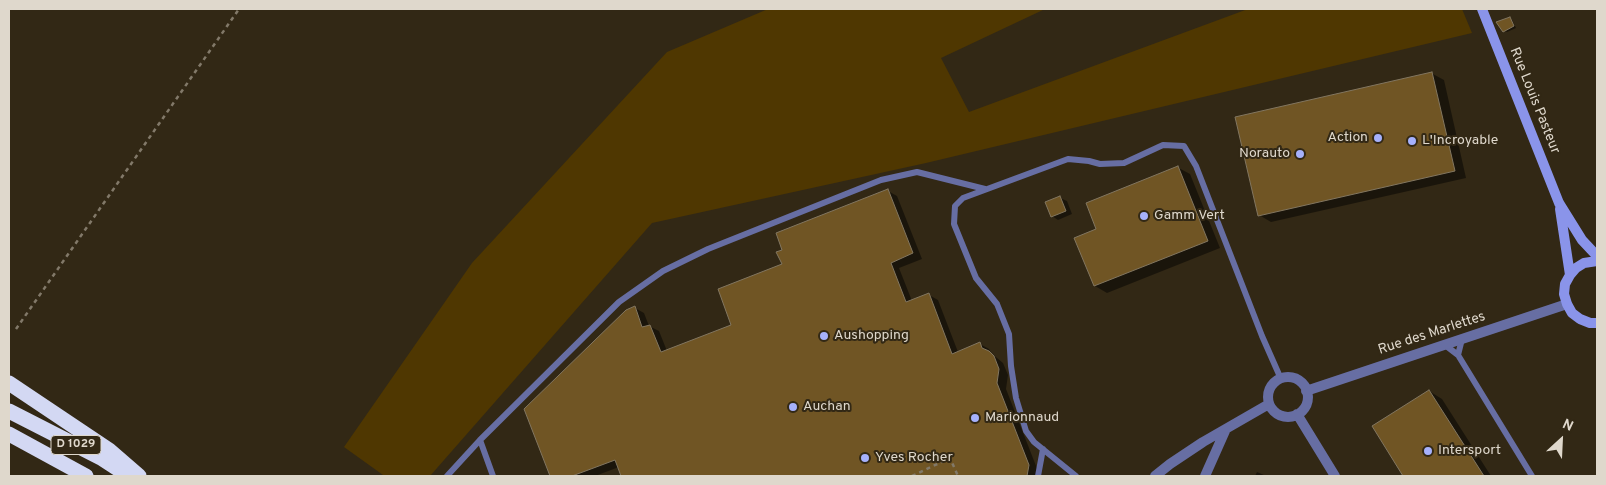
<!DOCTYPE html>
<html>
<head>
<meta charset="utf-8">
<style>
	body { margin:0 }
	#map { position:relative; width:1606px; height:485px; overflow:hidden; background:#322815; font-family:Overpass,sans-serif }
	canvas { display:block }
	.frame { position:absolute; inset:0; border:10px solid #dfd8cc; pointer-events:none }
	.north { position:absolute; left:1536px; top:415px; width:50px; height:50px; -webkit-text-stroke:4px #322815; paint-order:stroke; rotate:25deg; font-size:14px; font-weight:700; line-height:20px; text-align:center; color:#dfd8cc }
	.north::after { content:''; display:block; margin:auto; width:18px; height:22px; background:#dfd8cc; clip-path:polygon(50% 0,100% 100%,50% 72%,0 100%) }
</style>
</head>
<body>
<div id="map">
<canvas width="1606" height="485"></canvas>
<div class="frame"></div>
<div class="north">N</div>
</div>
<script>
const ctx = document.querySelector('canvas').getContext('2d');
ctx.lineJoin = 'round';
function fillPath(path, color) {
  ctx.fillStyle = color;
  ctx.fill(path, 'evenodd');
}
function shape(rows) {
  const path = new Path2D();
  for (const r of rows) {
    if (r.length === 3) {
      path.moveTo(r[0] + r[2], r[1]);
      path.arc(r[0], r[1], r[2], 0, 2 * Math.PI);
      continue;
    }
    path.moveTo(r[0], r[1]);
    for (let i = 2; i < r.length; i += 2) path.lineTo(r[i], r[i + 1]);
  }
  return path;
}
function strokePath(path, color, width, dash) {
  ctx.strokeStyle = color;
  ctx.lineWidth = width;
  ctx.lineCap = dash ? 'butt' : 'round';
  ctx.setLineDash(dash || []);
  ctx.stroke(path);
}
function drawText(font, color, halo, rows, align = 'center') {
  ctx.font = font + ' Overpass,sans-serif';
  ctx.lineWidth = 4;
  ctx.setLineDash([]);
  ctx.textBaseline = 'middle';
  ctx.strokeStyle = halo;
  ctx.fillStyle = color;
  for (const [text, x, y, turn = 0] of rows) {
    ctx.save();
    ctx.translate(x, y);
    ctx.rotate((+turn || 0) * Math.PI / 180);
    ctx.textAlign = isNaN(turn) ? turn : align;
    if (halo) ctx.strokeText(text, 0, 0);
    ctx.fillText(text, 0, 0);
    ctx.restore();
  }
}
fillPath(shape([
	[768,9,1045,9,941,58,969,112,1248,9,1462,9,1472,33,926,163,652,223,430,476,383,475,344,447,472,263,667,52]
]), '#4f3701');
fillPath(shape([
	[1510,18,1512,20,1516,28,1507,32,1504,31],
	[1431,73,1444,80,1466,178,1271,222,1259,215],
	[1177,167,1190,174,1220,248,1107,293,1095,286],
	[888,191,897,196,922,259,899,268,912,301,929,295,938,300,958,352,980,344,989,349,991,353,1003,363,1008,375,1006,389,1038,471,1037,476,623,476,619,467,595,476,552,476,526,409,635,308,644,313,649,326,659,331,667,351,733,325,783,265],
	[1060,198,1067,201,1072,214,1058,220,1052,216],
	[1429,391,1442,399,1491,476,1405,476,1374,427],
	[1257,472,1266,476,1255,476]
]), '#0007');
const building = shape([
	[1510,17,1514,26,1503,32,1496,22,1510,17],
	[1432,72,1455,171,1258,216,1235,117,1432,72],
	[1178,166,1208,241,1094,286,1074,238,1096,229,1086,203,1178,166],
	[888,189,913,253,891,263,906,302,929,293,952,354,980,342,982,348,989,351,994,356,999,369,997,383,1029,465,1027,476,621,476,615,460,572,476,550,476,524,409,626,310,635,306,642,327,650,325,661,352,731,325,718,289,782,264,776,252,782,250,776,233,888,189],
	[1060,196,1066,211,1051,217,1045,202,1060,196],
	[1429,390,1484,476,1403,476,1372,426,1429,390]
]);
fillPath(building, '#705524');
strokePath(building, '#827660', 1);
strokePath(shape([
	[16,329,239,9],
	[912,476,950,458,958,476]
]), '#827969', 2.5, [4, 4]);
strokePath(shape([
	[1445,345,1458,355,1532,476],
	[1458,355,1462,339],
	[480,440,493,476],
	[447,476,480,440,619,302,663,271,708,249,881,180,917,172,985,189],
	[1038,476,1043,449],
	[1076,476,1034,442,1026,431,1016,398,1011,366,1009,334,997,304,976,278,954,224,955,206,963,198,1068,159,1089,161,1100,164,1124,163,1163,145,1184,146,1196,166,1262,336,1281,379]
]), '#676ea3', 6);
strokePath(shape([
	[1288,397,20],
	[1306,391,1567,304],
	[1297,414,1335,476],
	[1155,476,1170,464,1203,442,1269,404],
	[1205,476,1225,431]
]), '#676ea3', 10);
strokePath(shape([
	[1482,9,1559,203,1582,240,1597,256],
	[1560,209,1570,275],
	[1597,261,1584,263,1576,268,1570,275,1565,284,1564,294,1567,304,1572,313,1580,319,1590,323,1597,323]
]), '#8a94ea', 10);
strokePath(shape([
	[9,383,109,450,139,476],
	[9,411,101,458,124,473],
	[9,434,86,476]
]), '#d3d8f3', 15);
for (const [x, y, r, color] of [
	[1378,138,5,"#a6b1fc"],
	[1412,141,5,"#a6b1fc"],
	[1300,154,5,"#a6b1fc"],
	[1144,216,5,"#a6b1fc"],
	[824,336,5,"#a6b1fc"],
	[793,407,5,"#a6b1fc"],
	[975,418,5,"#a6b1fc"],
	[1428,451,5,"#a6b1fc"],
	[865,458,5,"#a6b1fc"]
]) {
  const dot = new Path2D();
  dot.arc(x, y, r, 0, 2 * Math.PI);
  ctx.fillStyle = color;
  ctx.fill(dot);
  strokePath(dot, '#322815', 2);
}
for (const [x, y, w] of [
	[76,445,50]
]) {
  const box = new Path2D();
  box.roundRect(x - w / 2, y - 9.5, w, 19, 4);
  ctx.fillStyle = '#322815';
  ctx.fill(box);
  strokePath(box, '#dfd8cc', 1);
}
drawText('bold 12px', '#dfd8cc', null, [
	["D 1029",76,445]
]);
drawText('14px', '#dfd8cc', '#322815', [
	["Rue Louis Pasteur",1534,101,68],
	["Rue des Marlettes",1432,334,-18]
]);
drawText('14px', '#dfd8cc', '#322815', [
	["Action",1368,138,"right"],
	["L'Incroyable",1422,141],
	["Norauto",1290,154,"right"],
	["Gamm Vert",1154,216],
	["Aushopping",834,336],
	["Auchan",803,407],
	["Marionnaud",985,418],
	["Intersport",1438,451],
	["Yves Rocher",875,458]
], 'left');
</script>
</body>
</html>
